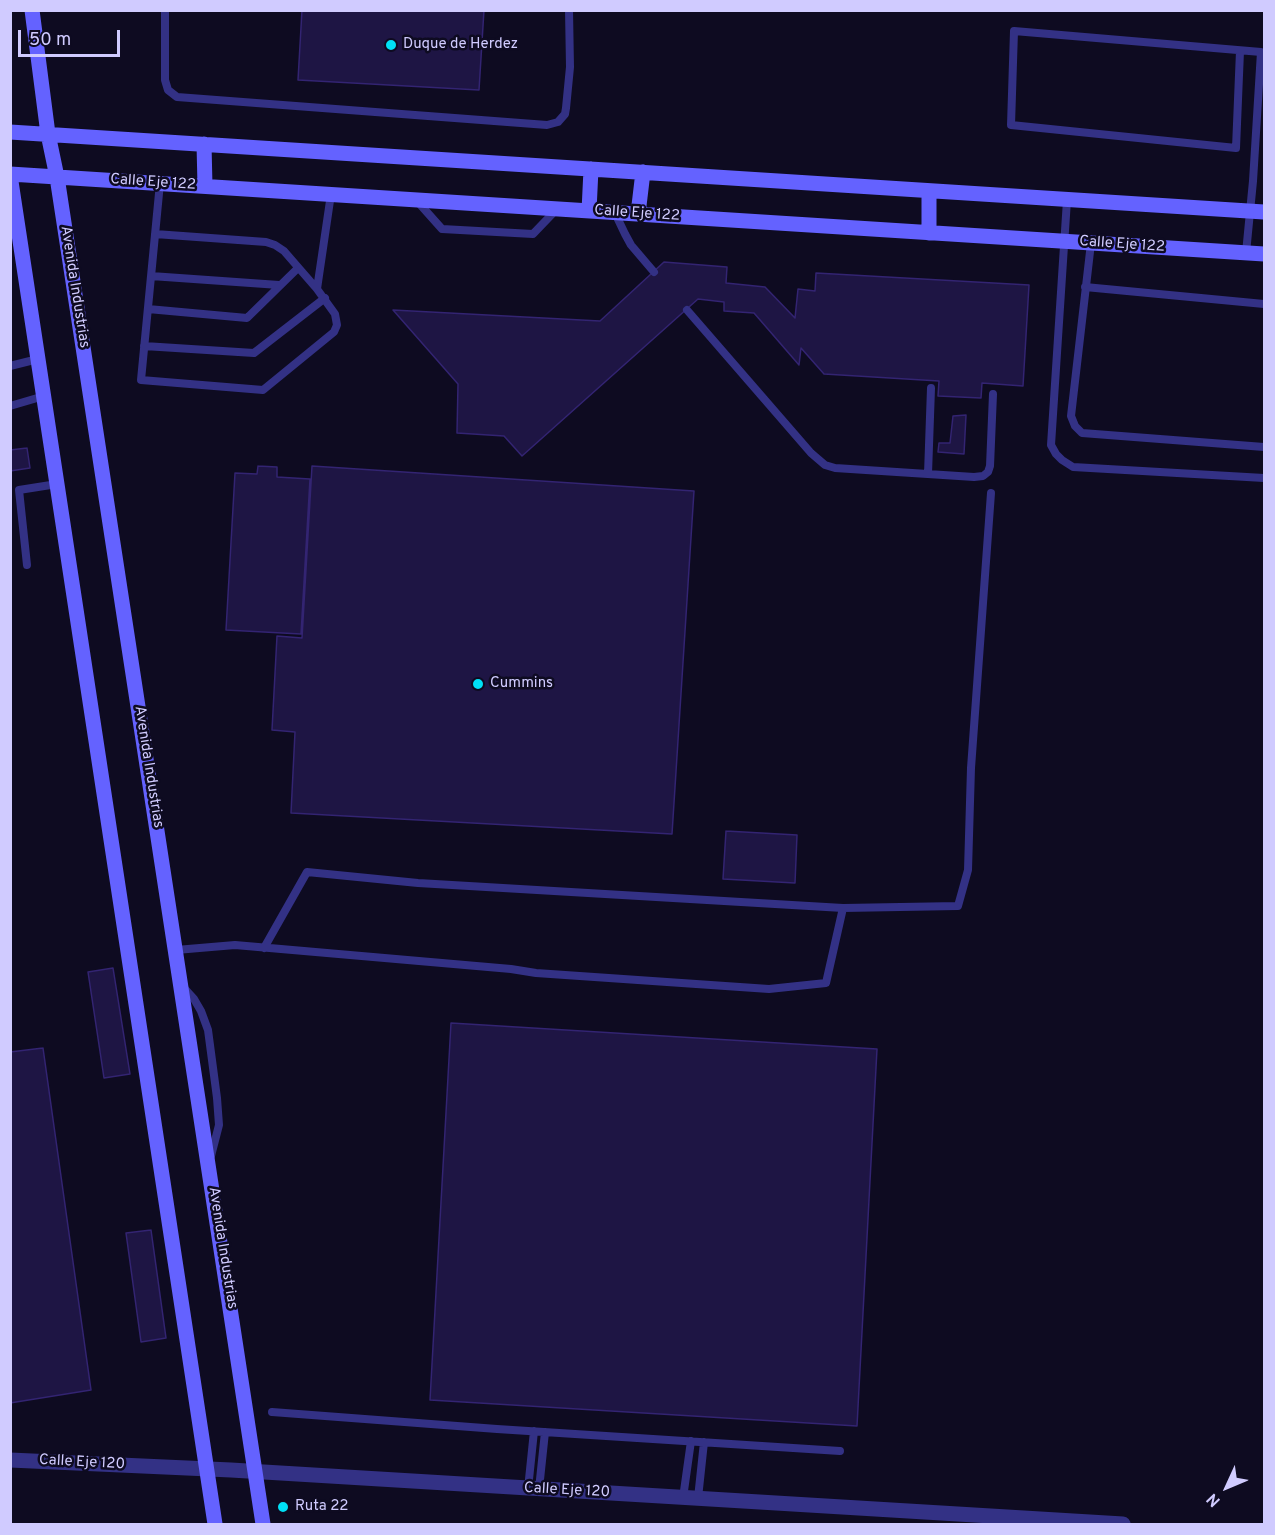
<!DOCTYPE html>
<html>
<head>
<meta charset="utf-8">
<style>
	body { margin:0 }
	#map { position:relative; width:1275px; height:1535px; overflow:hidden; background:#0e0b21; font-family:Overpass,sans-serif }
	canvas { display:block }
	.frame { position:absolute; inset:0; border:12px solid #d0cbff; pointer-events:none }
	.north { position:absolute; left:1197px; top:1457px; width:60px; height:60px; -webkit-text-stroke:4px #0e0b21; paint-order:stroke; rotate:226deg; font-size:16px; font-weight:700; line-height:24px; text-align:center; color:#d0cbff }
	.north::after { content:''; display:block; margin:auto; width:21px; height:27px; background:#d0cbff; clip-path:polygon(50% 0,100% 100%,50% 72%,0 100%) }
	.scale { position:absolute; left:18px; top:30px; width:102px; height:27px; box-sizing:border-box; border:3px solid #d0cbff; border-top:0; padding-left:8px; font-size:18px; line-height:21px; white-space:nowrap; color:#d0cbff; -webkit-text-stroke:4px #0e0b21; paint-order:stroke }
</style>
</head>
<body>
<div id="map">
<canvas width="1275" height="1535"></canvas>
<div class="frame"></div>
<div class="north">N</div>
<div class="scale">50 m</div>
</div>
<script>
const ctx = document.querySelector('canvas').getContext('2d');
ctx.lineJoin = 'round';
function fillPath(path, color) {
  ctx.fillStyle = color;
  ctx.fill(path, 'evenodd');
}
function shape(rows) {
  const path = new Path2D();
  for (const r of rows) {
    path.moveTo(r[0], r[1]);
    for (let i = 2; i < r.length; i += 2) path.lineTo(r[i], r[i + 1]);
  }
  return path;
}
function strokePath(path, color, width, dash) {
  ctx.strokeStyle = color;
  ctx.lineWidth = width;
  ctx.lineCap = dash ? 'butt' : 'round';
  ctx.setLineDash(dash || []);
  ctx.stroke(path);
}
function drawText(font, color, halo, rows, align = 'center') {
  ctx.font = font + ' Overpass,sans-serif';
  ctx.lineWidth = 5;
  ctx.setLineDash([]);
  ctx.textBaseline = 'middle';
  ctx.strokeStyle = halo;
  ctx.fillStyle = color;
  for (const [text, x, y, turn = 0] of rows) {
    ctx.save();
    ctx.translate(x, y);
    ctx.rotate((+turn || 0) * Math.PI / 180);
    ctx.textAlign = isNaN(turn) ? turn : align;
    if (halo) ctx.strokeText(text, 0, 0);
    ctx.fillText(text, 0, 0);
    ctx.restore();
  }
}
const building = shape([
	[302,10,484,10,479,90,298,80,302,10],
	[664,262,727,267,726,283,765,287,795,318,798,289,815,291,816,273,1029,285,1023,386,982,383,981,398,938,396,939,381,824,374,801,348,799,365,754,313,724,311,724,302,698,299,522,456,504,436,457,433,458,384,393,310,600,321,664,262],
	[966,415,964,454,938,452,939,443,950,443,953,416,966,415],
	[27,448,30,468,10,471,10,450,27,448],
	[258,466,277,467,277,477,310,479,301,634,226,630,235,473,257,474,258,466],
	[312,466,694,491,672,834,291,813,295,732,272,730,277,636,302,638,312,466],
	[726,831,797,835,795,883,723,879,726,831],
	[113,968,130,1074,104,1078,88,972,113,968],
	[451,1023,877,1049,857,1426,430,1400,451,1023],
	[43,1048,91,1390,10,1403,10,1052,43,1048],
	[151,1230,166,1338,141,1342,126,1233,151,1230]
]);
fillPath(building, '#1e1544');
strokePath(building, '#332472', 1.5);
strokePath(shape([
	[165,10,165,80,168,90,177,97,547,125,558,122,565,114,566,108,570,67,569,10],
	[1240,51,1236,148,1011,125,1014,31,1261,52,1253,181,1246,253],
	[160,183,141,380,263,390,334,332,337,325,335,314,317,289,331,194],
	[1067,200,1051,445,1056,454,1062,460,1073,467,1264,478],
	[417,201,442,229,533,234,556,210],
	[615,213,625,234,631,245,654,272],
	[155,234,266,242,275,245,284,251,317,289],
	[1091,243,1071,416,1075,426,1082,433,1264,447],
	[151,276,279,285],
	[1085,287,1264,304],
	[148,309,247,318,298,268],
	[687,310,811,453,825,465,835,468,974,477,983,476,988,472,990,466,993,394],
	[144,346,254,353,325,298],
	[10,366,38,359],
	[10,406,44,396],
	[928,474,931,388],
	[27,565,19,490,57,484],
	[264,948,307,872,418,883,843,908,958,906,968,870,971,768,991,493],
	[176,950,235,945,511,969,536,973,769,989,826,983,843,908],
	[184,988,194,999,201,1011,208,1030,217,1098,219,1125,211,1156],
	[272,1412,497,1429,840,1451],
	[528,1489,534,1431],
	[539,1489,545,1432],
	[683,1498,691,1441],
	[698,1498,704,1442]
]), '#333185', 8);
strokePath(shape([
	[10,1460,231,1470,1123,1524]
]), '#333185', 15);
strokePath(shape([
	[32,10,48,134,57,177,263,1524],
	[10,132,1264,212],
	[204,144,205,186],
	[10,174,1264,254],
	[10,175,215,1524],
	[589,211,591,169],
	[638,214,643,172],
	[929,233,929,191]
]), '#6462ff', 15);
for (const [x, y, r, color] of [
	[391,45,6,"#00e0f6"],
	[478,684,6,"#00e0f6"],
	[283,1507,6,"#00e0f6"]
]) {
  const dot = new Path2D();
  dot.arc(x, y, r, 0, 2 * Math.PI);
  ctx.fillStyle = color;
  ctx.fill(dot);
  strokePath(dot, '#0e0b21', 2);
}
drawText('15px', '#d0cbff', '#0e0b21', [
	["Duque de Herdez",403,45],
	["Cummins",490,684],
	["Ruta 22",295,1507]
], 'left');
drawText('15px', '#d0cbff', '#0e0b21', [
	["Calle Eje 122",153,183,4],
	["Calle Eje 122",637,214,4],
	["Calle Eje 122",1122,245,4],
	["Avenida Industrias",74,287,81],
	["Avenida Industrias",148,767,81],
	["Avenida Industrias",222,1248,81],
	["Calle Eje 120",82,1463,3],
	["Calle Eje 120",567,1491,3]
]);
</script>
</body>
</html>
